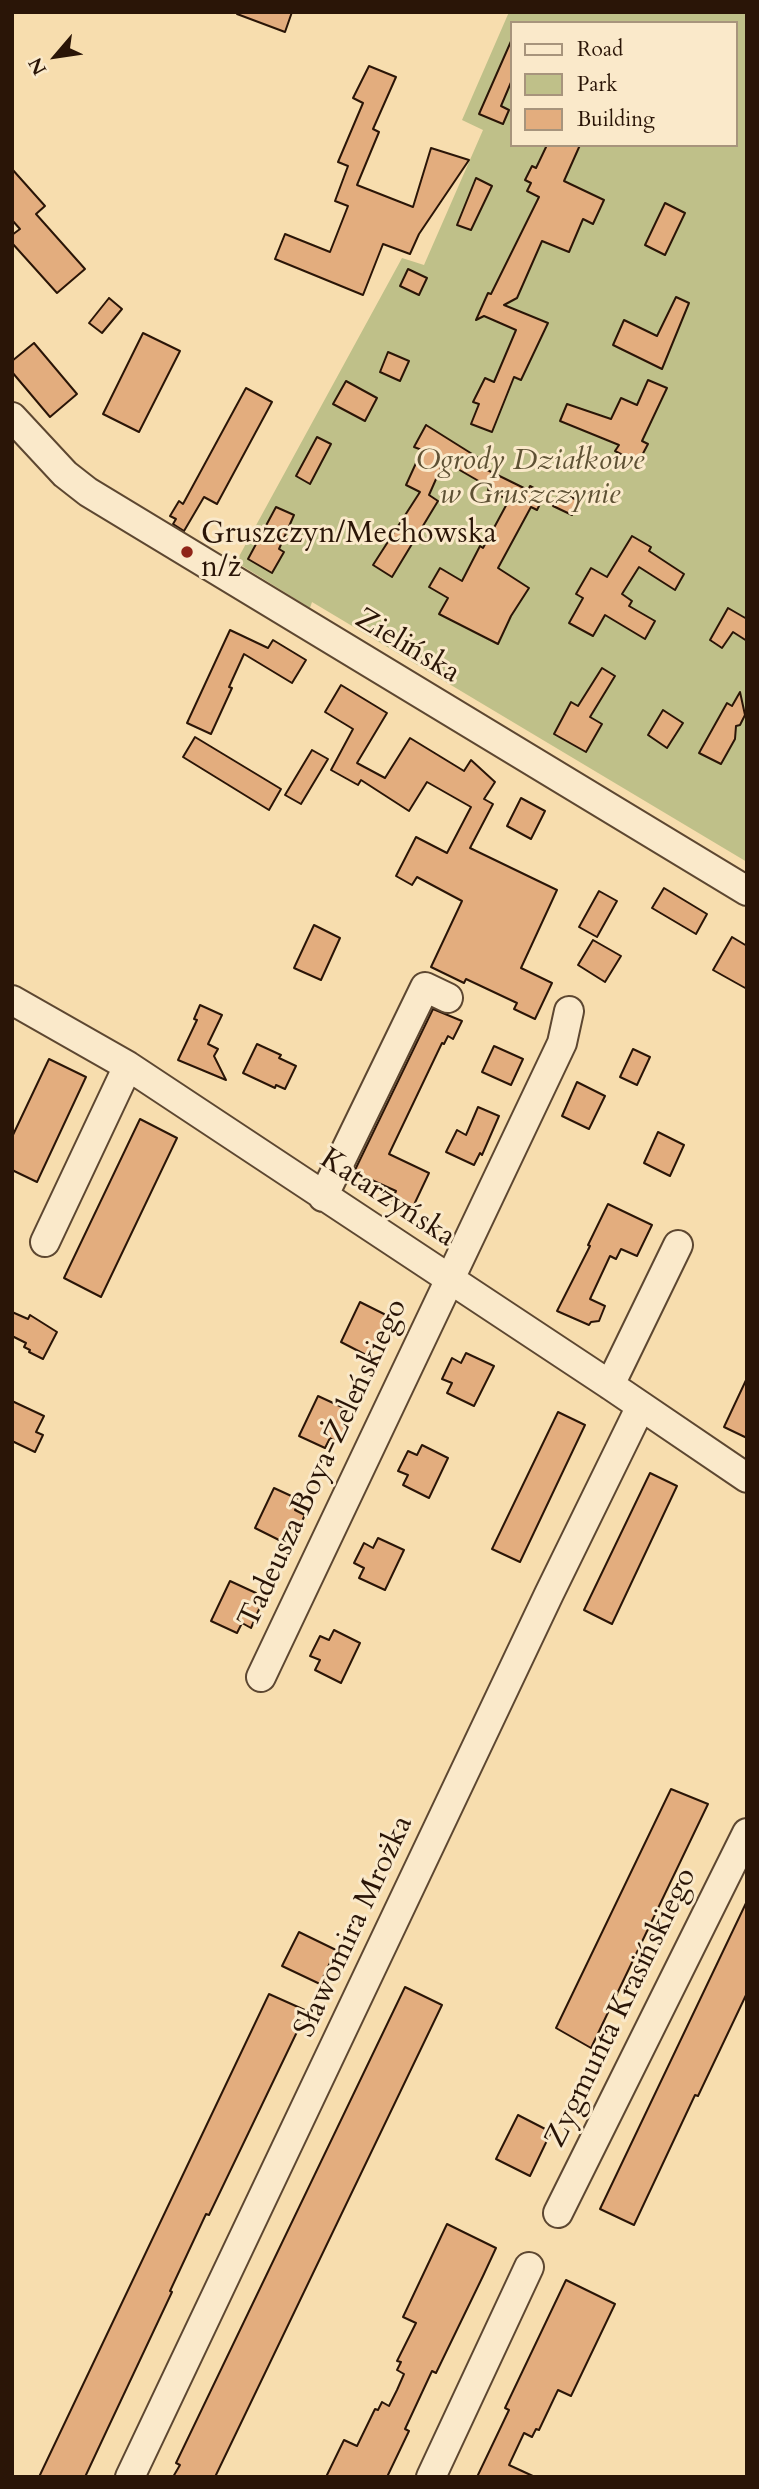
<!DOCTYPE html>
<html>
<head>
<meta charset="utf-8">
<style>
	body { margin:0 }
	#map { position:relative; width:759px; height:2489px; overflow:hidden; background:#f7ddae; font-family:Cardo,serif }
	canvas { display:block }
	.frame { position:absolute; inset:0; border:14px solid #2a1507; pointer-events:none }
	.legend { position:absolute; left:510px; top:21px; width:228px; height:126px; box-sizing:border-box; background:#fae9ca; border:2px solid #a7947c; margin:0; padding:9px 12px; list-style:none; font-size:21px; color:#2a1507 }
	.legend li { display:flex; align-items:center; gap:14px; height:35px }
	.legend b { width:35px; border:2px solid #a7947c }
	.north { position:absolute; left:21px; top:21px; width:70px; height:70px; -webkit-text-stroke:5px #fae9ca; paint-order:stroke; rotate:241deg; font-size:19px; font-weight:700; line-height:28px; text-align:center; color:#2a1507 }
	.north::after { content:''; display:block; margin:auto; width:24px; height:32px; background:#2a1507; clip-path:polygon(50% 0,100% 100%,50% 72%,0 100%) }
</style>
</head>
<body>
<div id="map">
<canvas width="759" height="2489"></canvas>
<div class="frame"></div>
<ul class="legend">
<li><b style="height:9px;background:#fae9ca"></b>Road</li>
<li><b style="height:19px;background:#bfc089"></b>Park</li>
<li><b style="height:19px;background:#e3ad7e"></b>Building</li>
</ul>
<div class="north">N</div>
</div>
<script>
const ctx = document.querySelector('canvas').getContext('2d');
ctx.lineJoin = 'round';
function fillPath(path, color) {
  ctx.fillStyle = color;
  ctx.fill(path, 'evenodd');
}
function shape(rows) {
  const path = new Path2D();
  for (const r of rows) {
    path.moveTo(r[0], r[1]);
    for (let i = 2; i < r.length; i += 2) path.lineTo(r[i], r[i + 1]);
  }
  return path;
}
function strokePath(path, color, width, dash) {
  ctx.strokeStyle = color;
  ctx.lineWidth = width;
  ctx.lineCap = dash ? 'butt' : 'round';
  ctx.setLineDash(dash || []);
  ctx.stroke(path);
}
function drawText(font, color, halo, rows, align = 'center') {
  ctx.font = font + ' Cardo,serif';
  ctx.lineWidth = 6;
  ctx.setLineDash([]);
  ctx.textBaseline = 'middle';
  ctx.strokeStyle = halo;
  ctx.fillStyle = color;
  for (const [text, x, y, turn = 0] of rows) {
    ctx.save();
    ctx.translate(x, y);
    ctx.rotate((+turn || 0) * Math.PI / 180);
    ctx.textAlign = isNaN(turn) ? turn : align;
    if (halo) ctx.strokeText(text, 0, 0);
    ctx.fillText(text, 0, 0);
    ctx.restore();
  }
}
fillPath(shape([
	[509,12,747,12,747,862,312,602,310,608,236,562,402,258,424,265,483,130,462,120],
	[512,23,736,23,736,145,512,145]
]), '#bfc089');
const building = shape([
	[237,12,292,12,285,32,237,14,237,12],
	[512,39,512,80,501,106,509,110,503,124,479,114,512,39],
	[369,66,396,77,373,129,379,132,357,185,413,207,431,148,469,160,419,234,410,254,383,244,363,295,275,259,285,234,330,252,348,206,335,201,348,166,338,162,363,103,353,98,369,66],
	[547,145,580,145,564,181,604,200,593,224,583,219,569,252,542,241,517,298,504,305,548,323,521,380,514,377,492,432,471,424,479,404,473,402,485,378,494,382,516,330,484,316,476,320,488,293,491,294,539,197,527,191,531,183,525,180,532,166,536,168,547,145],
	[12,169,45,206,36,214,85,269,57,293,12,243,12,235,20,229,12,220,12,169],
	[476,178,492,186,471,230,457,225,476,178],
	[665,203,685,213,665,255,645,245,665,203],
	[408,269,427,278,419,295,400,286,408,269],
	[676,297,689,303,662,369,613,345,624,320,657,336,676,297],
	[109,298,122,309,102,333,89,323,109,298],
	[143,333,180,351,139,432,103,414,143,333],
	[34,343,77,394,50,417,12,372,12,361,34,343],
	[388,352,409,361,400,381,380,372,388,352],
	[648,380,667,388,642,441,648,444,638,463,615,451,619,445,560,421,567,404,611,419,621,398,637,405,648,380],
	[346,381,377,398,365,421,333,404,346,381],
	[246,388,272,402,217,504,204,497,184,531,173,524,176,519,170,516,179,501,183,504,246,388],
	[426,425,477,457,473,463,528,490,530,486,545,494,537,510,531,507,498,568,529,588,511,616,498,644,439,614,448,598,429,587,440,568,462,581,480,546,483,548,509,500,488,490,489,487,444,461,429,495,438,501,392,577,373,565,420,492,406,485,422,450,414,447,426,425],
	[317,437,331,444,310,484,296,476,317,437],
	[560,492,579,501,572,515,553,506,560,492],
	[276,507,294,515,279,549,284,552,272,573,248,559,276,507],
	[632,536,651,547,649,551,684,574,675,590,639,567,622,594,632,601,629,606,655,621,645,639,605,615,593,636,569,623,583,598,576,594,591,568,607,577,632,536],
	[728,608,747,619,747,641,733,632,722,648,710,640,728,608],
	[230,630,268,648,273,640,306,660,292,683,244,654,229,687,232,688,211,734,187,723,230,630],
	[602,668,615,676,590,717,602,724,586,752,554,734,571,702,578,706,602,668],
	[341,685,387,713,357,763,385,778,410,738,464,771,471,760,495,782,484,799,493,804,470,848,557,890,521,968,552,983,535,1019,514,1009,517,1003,466,979,464,983,431,967,462,901,417,877,412,885,396,876,416,837,447,853,471,807,427,782,409,811,361,780,358,785,331,770,353,729,325,712,341,685],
	[740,692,745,715,740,725,736,726,735,739,721,764,699,753,727,703,732,706,740,692],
	[663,710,683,723,667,748,648,735,663,710],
	[195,737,281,789,269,810,183,757,195,737],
	[312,750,328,759,301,804,285,795,312,750],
	[521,798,545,811,531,839,507,826,521,798],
	[664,888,707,914,696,934,652,908,664,888],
	[599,891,617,901,597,937,579,927,599,891],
	[314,925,340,938,321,980,294,968,314,925],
	[732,937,747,946,747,989,713,970,732,937],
	[593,940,621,956,605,982,578,965,593,940],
	[200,1005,222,1015,208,1044,218,1049,214,1056,226,1080,178,1060,197,1020,194,1019,200,1005],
	[433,1009,462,1021,453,1039,448,1036,444,1044,442,1043,389,1154,429,1173,412,1209,392,1200,396,1191,354,1172,433,1009],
	[257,1044,281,1055,279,1058,296,1066,285,1089,276,1085,275,1088,243,1073,257,1044],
	[494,1046,523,1059,511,1085,482,1072,494,1046],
	[633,1049,650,1057,637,1085,620,1077,633,1049],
	[49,1059,86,1077,37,1182,12,1170,12,1137,49,1059],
	[577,1082,605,1096,589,1129,562,1116,577,1082],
	[478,1107,499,1116,482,1155,480,1153,474,1165,446,1152,457,1130,466,1135,478,1107],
	[140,1119,177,1138,101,1297,64,1278,140,1119],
	[658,1132,684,1145,670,1176,644,1163,658,1132],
	[608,1204,652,1225,637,1256,621,1249,616,1259,610,1256,590,1299,605,1306,599,1321,591,1322,589,1325,557,1311,590,1246,588,1245,608,1204],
	[360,1302,388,1316,383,1326,393,1330,383,1350,373,1346,368,1356,341,1342,360,1302],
	[12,1312,28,1319,30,1315,57,1332,43,1359,29,1352,30,1350,24,1347,26,1343,12,1336,12,1312],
	[466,1353,494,1366,474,1406,447,1393,452,1383,442,1379,452,1358,461,1363,466,1353],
	[747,1378,747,1438,724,1427,747,1378],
	[318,1396,344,1408,339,1418,349,1422,339,1443,330,1438,325,1448,299,1436,318,1396],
	[12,1401,44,1416,36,1432,43,1435,35,1452,12,1441,12,1401],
	[558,1412,585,1425,520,1562,492,1549,558,1412],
	[422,1445,448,1458,429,1498,403,1485,408,1475,398,1471,408,1451,417,1455,422,1445],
	[650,1473,677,1486,612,1624,584,1610,650,1473],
	[274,1488,300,1500,295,1510,305,1515,295,1535,286,1530,281,1541,255,1528,274,1488],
	[378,1538,404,1550,385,1590,359,1578,364,1568,354,1563,364,1543,373,1548,378,1538],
	[230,1581,256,1593,251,1603,260,1607,251,1628,242,1623,237,1633,211,1621,230,1581],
	[334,1630,360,1643,341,1683,315,1670,320,1660,310,1656,320,1636,329,1640,334,1630],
	[671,1789,708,1804,591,2048,556,2028,671,1789],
	[747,1901,747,1993,698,2096,695,2095,634,2225,600,2209,747,1901],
	[299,1932,336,1950,320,1984,282,1966,299,1932],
	[405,1987,442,2005,215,2477,173,2477,180,2465,176,2463,405,1987],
	[269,1994,307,2011,209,2215,206,2214,170,2291,172,2292,107,2430,85,2477,39,2477,269,1994],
	[518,2115,551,2132,530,2176,496,2159,518,2115],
	[447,2224,496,2248,483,2276,436,2373,432,2371,405,2429,409,2431,387,2477,326,2477,344,2440,357,2446,375,2409,378,2410,382,2402,389,2406,397,2390,404,2374,397,2370,401,2362,397,2361,416,2323,403,2317,447,2224],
	[566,2280,615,2304,571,2396,558,2390,539,2430,536,2429,532,2437,524,2433,509,2465,535,2477,477,2477,509,2410,505,2408,566,2280]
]);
fillPath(building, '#e3ad7e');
strokePath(building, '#2a1507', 2);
const minor = shape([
	[12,417,65,474,88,492,747,891],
	[12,1000,128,1066,610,1385,747,1478],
	[323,1197,425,987,448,998],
	[45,1242,128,1066],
	[610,1385,678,1245],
	[261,1677,562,1043,569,1011],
	[558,2213,747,1833],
	[130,2477,549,1594,641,1406],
	[431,2477,529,2267]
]);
strokePath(minor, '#5d4731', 32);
strokePath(minor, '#fae9ca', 28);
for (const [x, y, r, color] of [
	[187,552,7,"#8f2418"]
]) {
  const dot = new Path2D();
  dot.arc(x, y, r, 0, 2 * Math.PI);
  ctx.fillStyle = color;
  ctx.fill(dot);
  strokePath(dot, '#fae9ca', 2.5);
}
drawText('italic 30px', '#5e5134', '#fae9ca', [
	["Ogrody Działkowe",530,462],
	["w Gruszczynie",530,496]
]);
drawText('30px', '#2a1507', '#fae9ca', [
	["Gruszczyn/Mechowska",201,535],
	["n/ż",201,569]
], 'left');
drawText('30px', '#2a1507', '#fae9ca', [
	["Zielińska",407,647,31],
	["Katarzyńska",387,1199,33],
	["Tadeusza Boya-Żeleńskiego",324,1464,-65],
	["Sławomira Mrożka",355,1927,-65],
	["Zygmunta Krasińskiego",622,2008,-64]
]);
</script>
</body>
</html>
